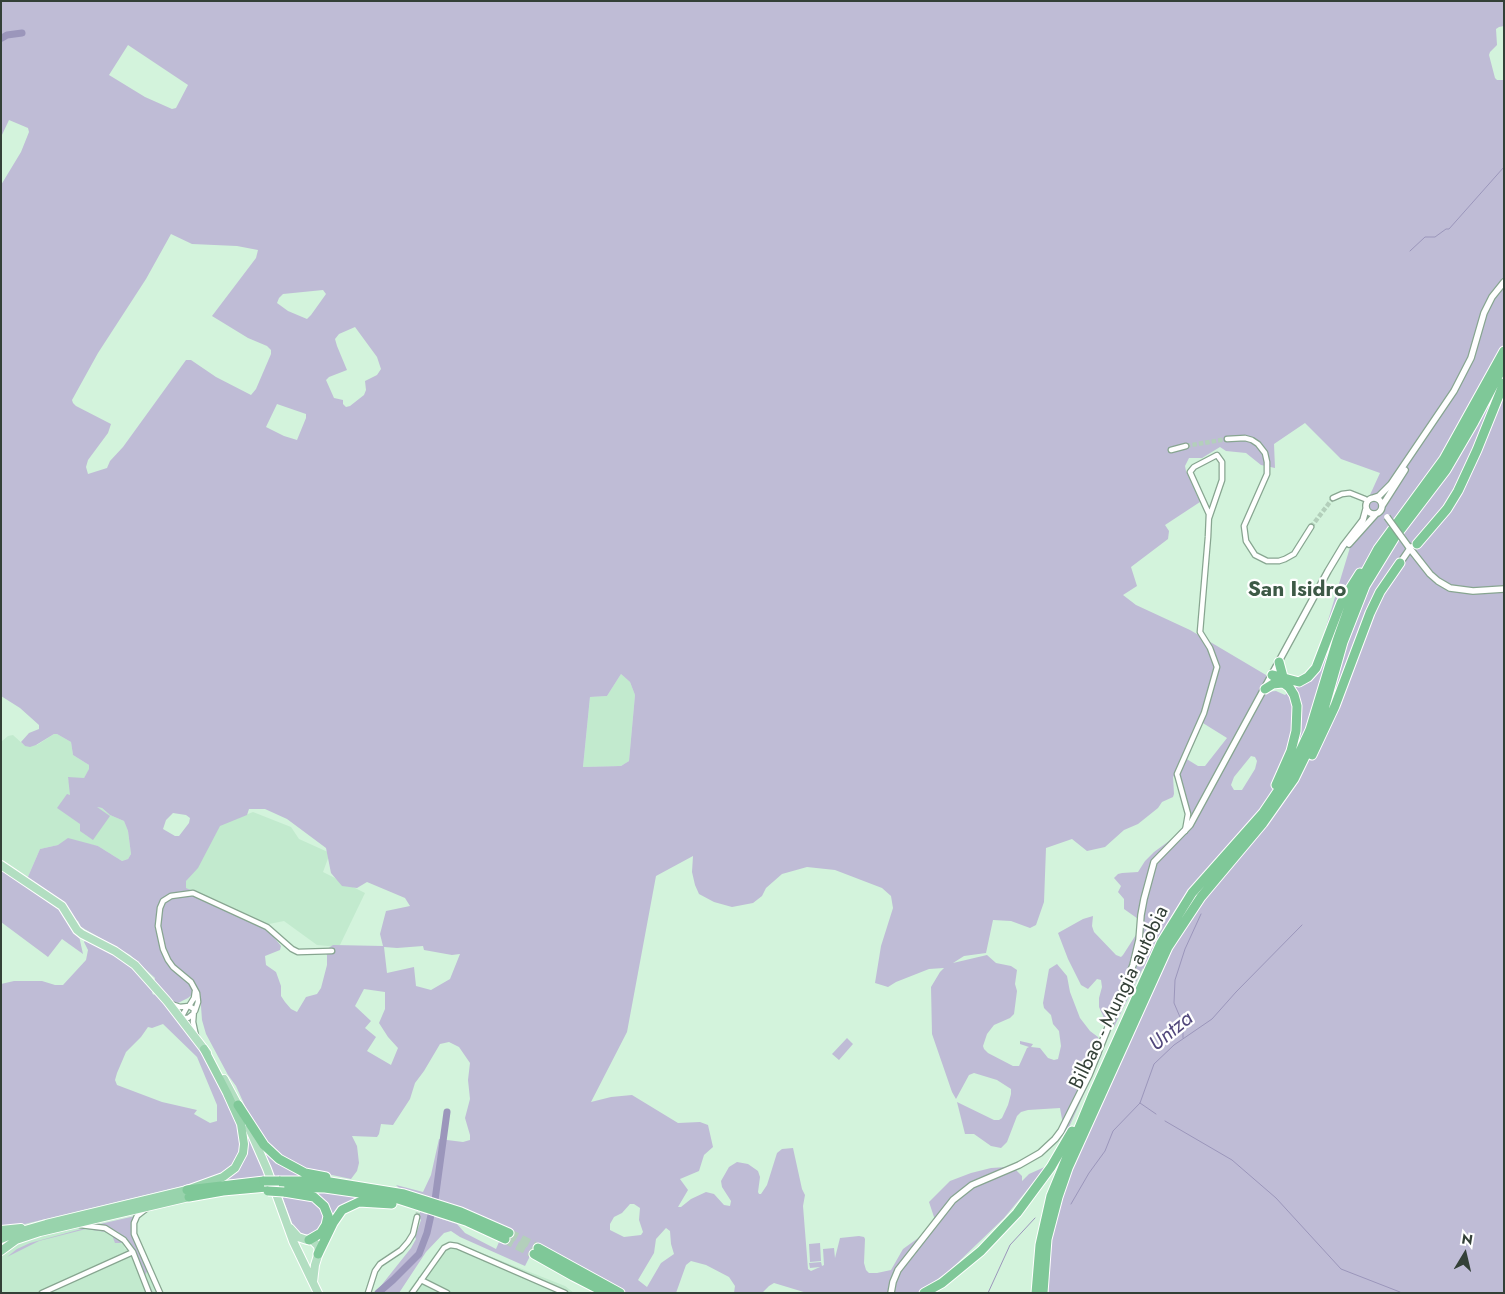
<!DOCTYPE html>
<html>
<head>
<meta charset="utf-8">
<style>
	body { margin:0 }
	#map { position:relative; width:1505px; height:1294px; overflow:hidden; background:#d3f3dc; font-family:Jost,sans-serif }
	canvas { display:block }
	.frame { position:absolute; inset:0; border:2px solid #334037; pointer-events:none }
	.north { position:absolute; left:1440px; top:1229px; width:50px; height:50px; -webkit-text-stroke:4px #fff; paint-order:stroke; rotate:9deg; font-size:14px; font-weight:700; line-height:20px; text-align:center; color:#334037 }
	.north::after { content:''; display:block; margin:auto; width:18px; height:22px; background:#334037; clip-path:polygon(50% 0,100% 100%,50% 72%,0 100%) }
</style>
</head>
<body>
<div id="map">
<canvas width="1505" height="1294"></canvas>
<div class="frame"></div>
<div class="north">N</div>
</div>
<script>
const ctx = document.querySelector('canvas').getContext('2d');
ctx.lineJoin = 'round';
function fillPath(path, color) {
  ctx.fillStyle = color;
  ctx.fill(path, 'evenodd');
}
function shape(rows) {
  const path = new Path2D();
  for (const r of rows) {
    if (r.length === 3) {
      path.moveTo(r[0] + r[2], r[1]);
      path.arc(r[0], r[1], r[2], 0, 2 * Math.PI);
      continue;
    }
    path.moveTo(r[0], r[1]);
    for (let i = 2; i < r.length; i += 2) path.lineTo(r[i], r[i + 1]);
  }
  return path;
}
function strokePath(path, color, width, dash) {
  ctx.strokeStyle = color;
  ctx.lineWidth = width;
  ctx.lineCap = dash ? 'butt' : 'round';
  ctx.setLineDash(dash || []);
  ctx.stroke(path);
}
function drawText(font, color, halo, rows, align = 'center') {
  ctx.font = font + ' Jost,sans-serif';
  ctx.lineWidth = 4.5;
  ctx.setLineDash([]);
  ctx.textBaseline = 'middle';
  ctx.strokeStyle = halo;
  ctx.fillStyle = color;
  for (const [text, x, y, turn = 0] of rows) {
    ctx.save();
    ctx.translate(x, y);
    ctx.rotate((+turn || 0) * Math.PI / 180);
    ctx.textAlign = isNaN(turn) ? turn : align;
    if (halo) ctx.strokeText(text, 0, 0);
    ctx.fillText(text, 0, 0);
    ctx.restore();
  }
}
fillPath(shape([
	[621,674,630,682,635,695,629,761,621,766,583,767,590,697,607,696],
	[54,734,57,734,71,742,73,755,89,765,90,769,84,778,68,778,69,782,88,805,102,808,110,815,124,821,128,831,131,854,128,859,122,861,98,846,88,844,58,845,40,849,27,879,1,863,1,742,8,736,13,735,25,746,37,745],
	[253,812,291,827,299,839,330,853,323,872,365,893,339,947,317,945,284,921,269,924,214,899,193,891,186,892,184,884,220,825],
	[77,1211,81,1230,99,1229,107,1231,123,1243,125,1249,141,1245,163,1293,1,1293,1,1227,25,1224],
	[454,1242,565,1286,574,1293,407,1293,442,1245]
]), '#c2eace');
fillPath(shape([
	[1,1,1504,1,1504,26,1499,27,1496,29,1497,45,1490,52,1489,55,1495,78,1497,80,1504,80,1504,1293,1046,1293,1052,1234,1064,1189,1147,1001,1143,968,1113,1029,1104,1018,1099,1007,1099,998,1102,987,1101,980,1097,979,1088,989,1081,985,1068,959,1058,933,1083,919,1093,916,1092,926,1094,932,1116,955,1121,957,1123,955,1141,927,1141,921,1124,909,1124,899,1118,892,1121,886,1114,878,1118,874,1122,873,1138,872,1145,861,1154,852,1184,830,1188,820,1177,780,1173,776,1174,794,1173,797,1162,802,1158,808,1138,824,1124,830,1105,847,1087,851,1072,839,1046,848,1044,902,1036,925,1030,928,1011,921,993,920,986,953,964,956,953,963,987,955,996,963,1011,966,1017,970,1015,984,1017,991,1014,1014,1010,1018,994,1025,987,1034,983,1046,984,1049,988,1053,1013,1066,1019,1066,1027,1048,1029,1047,1020,1044,1020,1041,1033,1044,1031,1047,1040,1048,1048,1058,1054,1060,1058,1059,1061,1046,1059,1031,1053,1024,1051,1015,1044,1008,1043,1003,1049,969,1057,964,1067,976,1070,992,1080,1018,1090,1031,1098,1037,1101,1046,1102,1054,1065,1136,1060,1108,1028,1110,1021,1112,1017,1116,1007,1142,1001,1148,991,1146,974,1134,965,1134,957,1102,994,1120,999,1120,1002,1118,1008,1105,1011,1094,1011,1089,997,1080,974,1073,969,1075,956,1099,952,1092,932,1034,931,987,940,972,944,968,929,969,896,982,888,987,875,983,881,946,893,908,891,896,882,888,835,870,807,867,782,874,766,888,762,896,753,903,732,907,714,902,699,894,695,885,692,872,693,856,656,876,627,1032,591,1102,611,1097,632,1095,678,1123,700,1122,708,1125,713,1147,704,1155,699,1171,680,1179,688,1190,678,1207,681,1207,691,1199,706,1192,714,1194,724,1205,730,1206,731,1201,722,1187,721,1181,729,1167,737,1162,748,1164,758,1171,760,1177,758,1192,759,1194,761,1194,767,1185,777,1153,782,1149,793,1148,802,1189,805,1195,803,1206,808,1269,811,1271,820,1267,810,1268,809,1263,821,1262,822,1266,824,1265,823,1249,834,1248,835,1258,840,1238,859,1236,864,1237,865,1239,864,1263,866,1270,869,1273,877,1273,891,1270,903,1249,921,1236,935,1220,929,1202,950,1181,971,1173,991,1168,1006,1167,1016,1170,1022,1176,1022,1181,1029,1174,1047,1166,1004,1218,949,1271,918,1293,807,1293,774,1283,769,1286,762,1293,734,1293,735,1286,729,1277,706,1265,691,1261,686,1265,676,1293,626,1293,536,1244,525,1266,460,1237,451,1231,444,1233,426,1252,399,1293,381,1293,380,1287,411,1248,416,1239,415,1237,421,1220,419,1218,420,1212,457,1224,465,1233,496,1249,499,1242,504,1243,510,1231,464,1211,464,1208,400,1189,396,1185,423,1192,431,1175,439,1139,463,1142,470,1140,470,1135,465,1118,470,1099,468,1080,470,1063,459,1047,449,1042,440,1044,424,1071,415,1083,410,1099,393,1125,381,1124,379,1134,377,1137,352,1136,357,1146,359,1163,357,1171,351,1179,313,1171,294,1164,279,1155,254,1126,236,1086,228,1075,206,1034,202,1020,200,993,195,992,188,998,176,1004,154,982,155,978,130,955,81,927,78,921,74,919,65,907,27,879,40,849,58,845,68,838,98,846,122,861,128,859,131,854,128,831,124,821,110,815,102,808,97,807,110,816,93,840,80,831,80,824,57,808,67,794,70,795,68,777,84,778,89,769,89,765,73,755,71,742,57,734,54,734,36,745,30,747,25,746,21,742,29,733,39,729,39,725,20,708,1,696,1,185,21,152,29,132,28,128,9,120,1,137],
	[128,45,188,85,176,108,172,109,145,97,109,75],
	[171,234,192,244,237,246,258,250,256,258,212,316,248,338,267,346,271,350,271,354,256,389,251,395,216,377,191,360,186,360,123,447,110,461,107,468,88,474,86,467,88,460,108,433,111,424,76,406,73,403,72,400,98,353,146,279],
	[323,290,326,294,311,315,307,319,288,311,277,303,279,298,283,294],
	[355,327,377,357,381,369,377,375,365,381,366,390,364,395,350,406,346,407,343,404,343,400,334,398,326,380,329,377,347,370,337,346,335,339,339,334],
	[277,404,306,414,306,418,297,440,284,436,266,427],
	[1305,423,1341,459,1380,473,1358,521,1313,670,1285,695,1276,691,1266,692,1266,675,1190,630,1136,605,1123,595,1137,586,1131,567,1168,539,1169,531,1165,525,1200,502,1186,471,1185,466,1189,458,1202,458,1220,447,1226,451,1246,453,1261,465,1275,468,1274,444],
	[621,674,630,682,635,695,629,761,621,766,583,767,590,697,607,696],
	[1198,720,1227,738,1205,766,1198,766,1185,758,1193,738],
	[1251,756,1255,757,1257,761,1255,769,1242,790,1234,790,1231,785,1234,777],
	[249,809,265,809,287,819,326,848,331,873,342,886,357,888,367,882,405,898,410,906,386,911,380,934,383,946,333,945,324,951,327,955,327,965,321,988,317,994,306,997,297,1012,291,1009,285,1002,281,996,281,986,276,972,266,965,265,956,280,950,281,946,261,921,186,888,186,881,198,868,220,826,247,815],
	[173,813,186,815,190,818,189,823,179,836,175,836,163,829,166,820],
	[423,946,424,950,452,955,460,954,450,979,431,990,416,986,414,967,387,973,384,947,397,948],
	[364,989,385,992,385,1009,379,1023,388,1037,398,1048,391,1065,367,1051,376,1037,365,1028,371,1021,355,1006],
	[630,1204,634,1204,640,1208,639,1220,643,1232,641,1235,624,1237,610,1230,610,1224,614,1217,622,1213],
	[666,1228,670,1231,671,1244,674,1254,661,1263,647,1287,638,1280,654,1253,656,1239],
	[1,867,62,909,79,936,83,954,62,939,48,957,1,922],
	[86,939,114,954,128,965,144,980,153,991,152,993,154,995,156,993,183,1027,202,1052,233,1113,241,1134,242,1143,236,1162,221,1175,186,1185,25,1224,1,1227,1,984,14,981,42,981,55,985,63,985,86,960,88,950,84,942],
	[163,1024,197,1057,217,1105,217,1121,210,1123,194,1114,197,1110,162,1102,117,1085,115,1080,117,1073,126,1052,141,1037,148,1027,152,1028],
	[847,1038,853,1044,839,1060,832,1054],
	[240,1115,266,1176,225,1180,236,1172,241,1166,245,1157],
	[258,1139,267,1150,322,1178,275,1177],
	[316,1191,380,1200,349,1203,321,1244,318,1239,331,1217,307,1193],
	[282,1196,306,1198,321,1205,325,1221,314,1235,302,1234,294,1228],
	[135,1216,131,1226,133,1237,148,1270,145,1275,153,1293,151,1293,135,1252,129,1243,118,1232,100,1224],
	[85,1228,99,1229,107,1231,118,1237,123,1243,115,1243,112,1235,105,1232,86,1229,39,1241,7,1257,17,1249,30,1243],
	[820,1243,821,1261,810,1262,809,1244]
]), '#bfbcd6');
strokePath(shape([
	[1410,251,1425,237,1435,237,1446,229,1449,229,1504,167],
	[1183,1038,1183,1024,1174,1003,1175,980,1185,949,1201,914],
	[1140,1103,1156,1114],
	[1165,1121,1232,1160,1276,1198,1341,1269,1400,1292],
	[1071,1204,1089,1173,1105,1151,1113,1131,1140,1103,1154,1064,1174,1045,1212,1019,1236,992,1302,925],
	[988,1293,1010,1245,1035,1218]
]), '#9b96bb', 1);
strokePath(shape([
	[2,38,7,35,22,33],
	[435,1200,447,1112],
	[378,1293,393,1280,419,1254,427,1233,431,1215]
]), '#9b96bb', 7);
strokePath(shape([
	[1186,446,1227,439],
	[1311,527,1333,498],
	[417,1217,423,1192]
]), '#b3cfbb', 4.5, [4.5, 2]);
strokePath(shape([
	[509,1233,538,1248],
	[505,1239,534,1254]
]), '#b3cfbb', 9, [9, 4.5]);
const minor = shape([
	[1227,439,1245,438,1252,440,1258,444,1265,453,1267,462,1267,474,1244,526,1246,541,1255,555,1267,561,1279,561,1285,559,1294,554,1311,527],
	[1171,450,1186,446],
	[1333,498,1342,494,1350,493,1365,499],
	[1185,831,1188,814,1177,774,1204,713,1217,667,1210,648,1200,632,1208,537,1209,514,1190,472,1194,467,1217,455,1222,462,1222,480,1209,518],
	[171,1004,180,1007,189,1006,194,1009,193,1022,196,1036],
	[189,1006,194,998,195,991],
	[187,1007,181,1018,188,1018,193,1014],
	[195,1011,198,1002,197,993,191,982,173,967,168,960,163,949,158,926,160,908,163,901,171,896,193,893,267,927,292,949,298,952,332,951],
	[146,1209,137,1216,134,1223,134,1234,160,1293],
	[80,1225,105,1228,124,1240,133,1252,149,1293],
	[421,1280,447,1293],
	[42,1293,133,1252],
	[368,1293,375,1271,380,1264,401,1250,408,1242,413,1234,417,1217],
	[412,1293,444,1248,450,1245,457,1246,565,1293]
]);
const tertiary = shape([
	[1374,506,8],
	[1373,498,1379,496,1391,484,1454,391,1471,358,1484,313,1492,297,1504,282],
	[1382,506,1405,470],
	[1349,544,1375,515],
	[1408,546,1430,574,1438,581,1450,588,1473,591,1504,589],
	[1400,563,1411,547],
	[891,1293,893,1282,898,1270,953,1200,972,1185,1019,1165,1040,1153,1055,1139,1061,1131,1089,1075,1133,965,1139,940,1141,915,1144,899,1154,862,1190,825,1328,571,1343,546,1363,520,1366,509]
]);
const primary = shape([
	[1,865,62,906,77,930,82,934,115,951,135,965,167,1001,207,1053],
	[224,1079,240,1109],
	[249,1128,267,1169,293,1241,318,1293],
	[290,1228,298,1237,307,1240,312,1240,318,1246,319,1252,315,1265,313,1282]
]);
const trunk = shape([
	[1,1230,21,1228],
	[1,1239,18,1232,46,1224,187,1190,223,1177,235,1168,243,1153,244,1144,241,1124,227,1093,204,1049],
	[1,1251,16,1240,40,1232,189,1197]
]);
const motorway = shape([
	[1417,544,1447,509,1458,491,1477,450,1504,383],
	[1279,662,1283,677],
	[1272,675,1289,687,1294,695,1297,706,1296,731,1291,751,1276,785],
	[1273,675,1299,682,1308,677,1316,668,1341,603,1360,573],
	[1265,689,1273,684,1282,683],
	[1312,755,1335,706,1370,613,1380,592,1400,563],
	[238,1105,264,1145,279,1159,305,1173,326,1177],
	[279,1181,324,1181,404,1194,461,1212,509,1233],
	[281,1187,325,1188,395,1198,466,1221,505,1239],
	[187,1190,264,1181],
	[284,1192,314,1197,324,1206,328,1216,326,1225,321,1233,309,1240],
	[189,1197,223,1191,267,1187],
	[538,1248,620,1293],
	[318,1254,333,1223,342,1210,359,1202,392,1204],
	[534,1254,573,1276,606,1293],
	[924,1293,942,1283,981,1251,1017,1213,1051,1167,1072,1131],
	[1036,1293,1040,1245,1051,1196,1093,1094,1161,943,1192,893,1263,813,1290,773,1310,730,1337,641,1349,607,1359,584,1378,549,1444,459,1504,351],
	[1043,1293,1047,1239,1058,1197,1068,1168,1168,947,1201,897,1263,823,1294,779,1313,740,1322,716,1343,642,1365,586,1395,537,1446,470,1474,422,1504,365]
]);
strokePath(minor, '#87a590', 7);
strokePath(tertiary, '#87a590', 8);
strokePath(primary, '#fff', 10);
strokePath(trunk, '#fff', 10);
strokePath(motorway, '#fff', 11);
strokePath(minor, '#fff', 4.5);
strokePath(tertiary, '#fff', 5.5);
strokePath(primary, '#b2dec1', 8);
strokePath(trunk, '#98d3ac', 8);
strokePath(motorway, '#7fc898', 9);
const tertiaryBridge = shape([
	[1387,517,1408,546]
]);
const motorwayBridge = shape([
	[264,1181,279,1181],
	[268,1191,284,1192]
]);
strokePath(tertiaryBridge, '#87a590', 8, []);
strokePath(motorwayBridge, '#fff', 11, []);
strokePath(tertiaryBridge, '#fff', 5.5);
strokePath(motorwayBridge, '#7fc898', 9);
drawText('20px', '#334037', '#fff', [
	["Bilbao - Mungia autobia",1120,998,-64]
]);
drawText('bold 21px', '#3d5946', '#fff', [
	["San Isidro",1297,591]
]);
drawText('italic 21px', '#51477b', '#fff', [
	["Untza",1172,1032,-39]
]);
</script>
</body>
</html>
